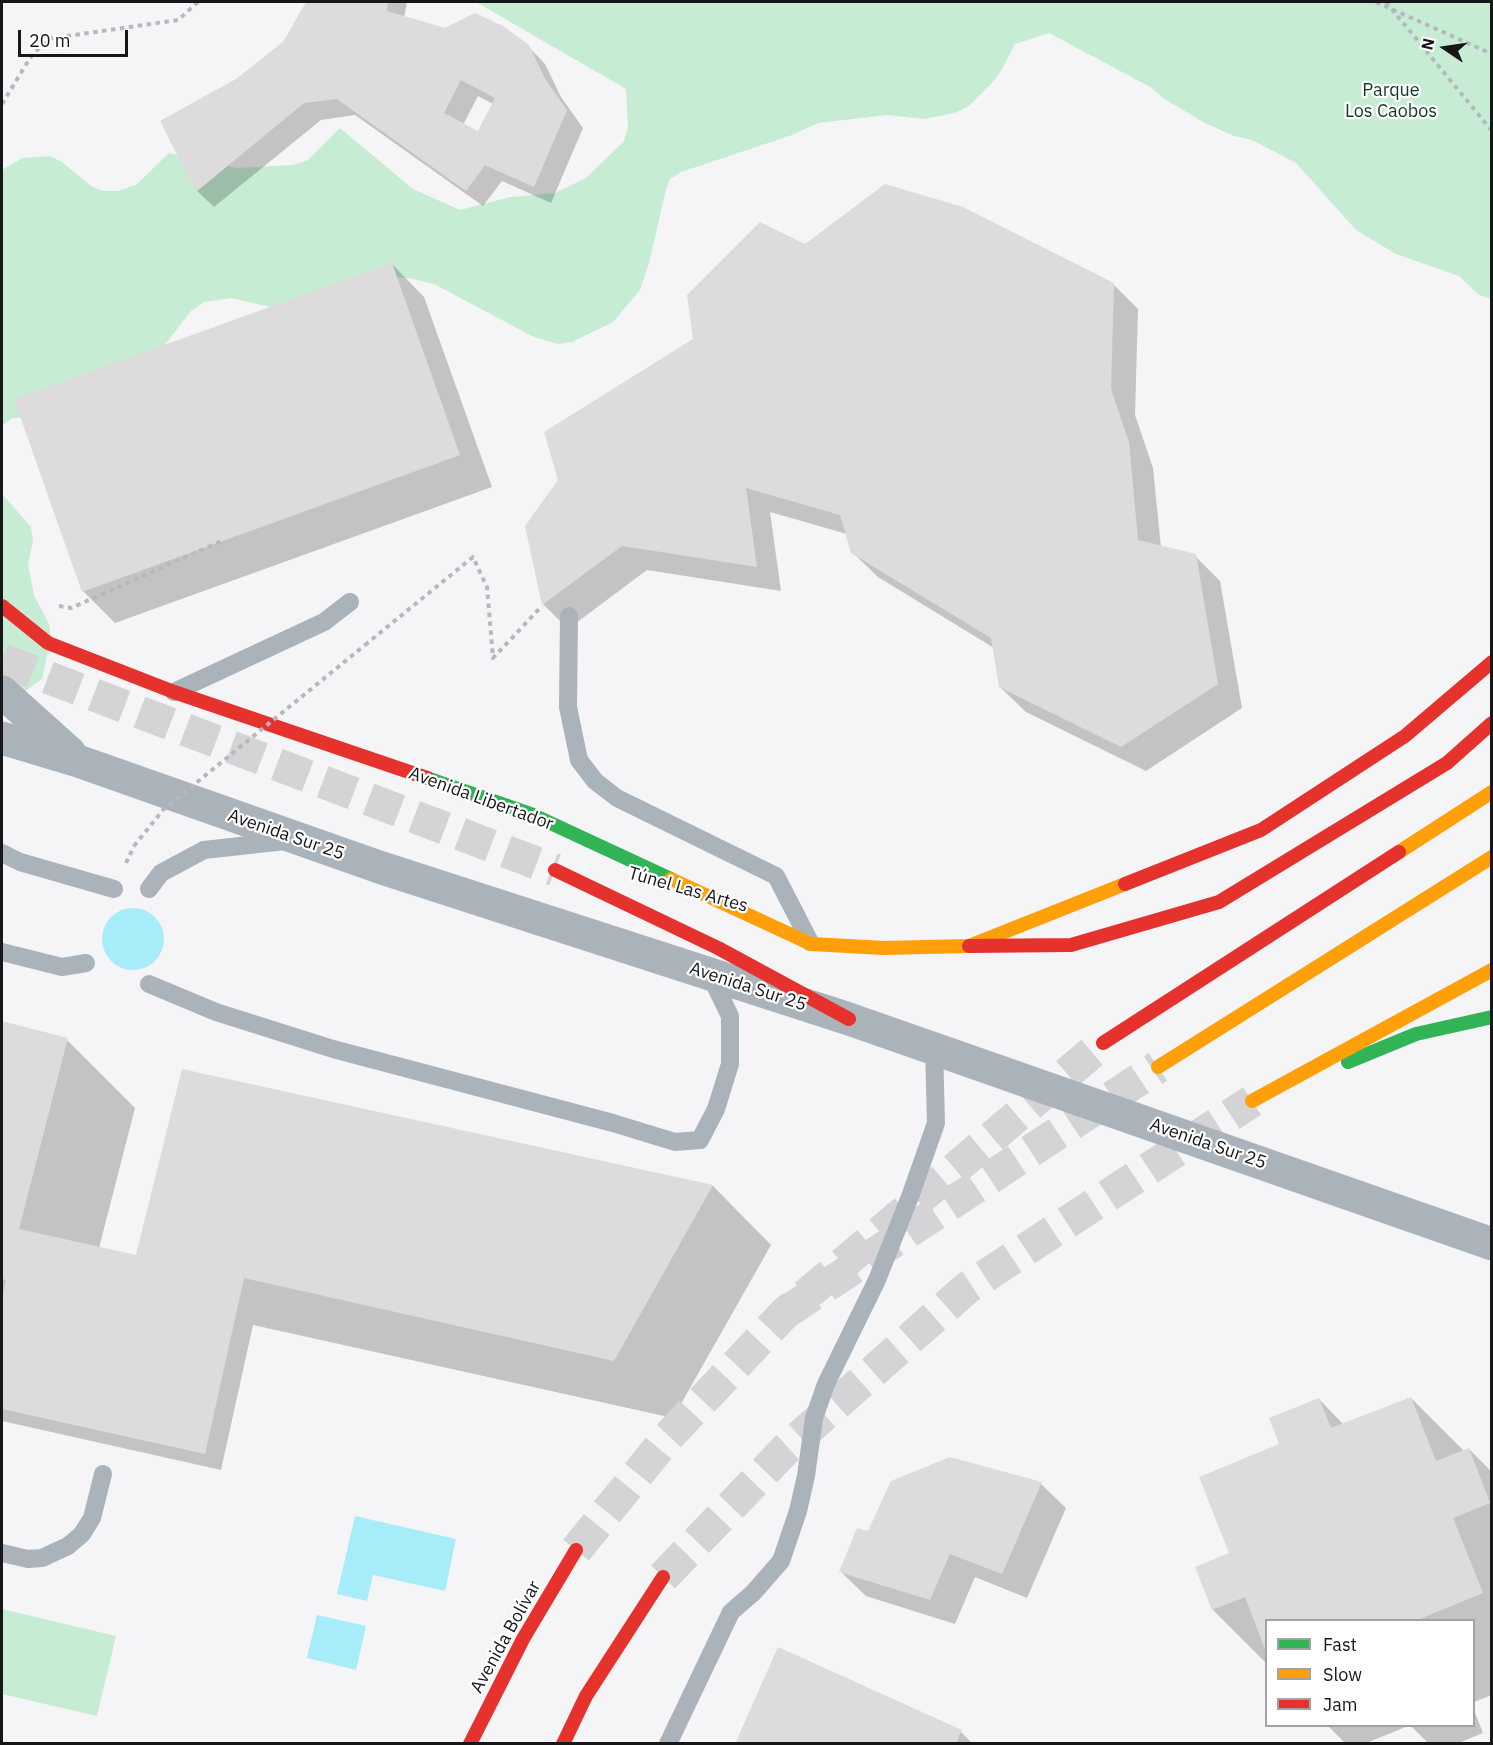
<!DOCTYPE html>
<html>
<head>
<meta charset="utf-8">
<style>
	body { margin:0 }
	#map { position:relative; width:1493px; height:1745px; overflow:hidden; background:#f5f4f6; font-family:"IBM Plex Sans",sans-serif }
	canvas { display:block }
	.frame { position:absolute; inset:0; border:3px solid #171618; pointer-events:none }
	.legend { position:absolute; left:1265px; top:1619px; width:210px; height:108px; box-sizing:border-box; background:#fff; border:2px solid #a2a2a3; margin:0; padding:8px 10px; list-style:none; font-size:18px; color:#171618 }
	.legend li { display:flex; align-items:center; gap:12px; height:30px }
	.legend b { width:30px; border:2px solid #a2a2a3 }
	.north { position:absolute; left:1415px; top:18px; width:60px; height:60px; -webkit-text-stroke:4px #fff; paint-order:stroke; rotate:283deg; font-size:16px; font-weight:700; line-height:24px; text-align:center; color:#171618 }
	.north::after { content:''; display:block; margin:auto; width:21px; height:27px; background:#171618; clip-path:polygon(50% 0,100% 100%,50% 72%,0 100%) }
	.scale { position:absolute; left:18px; top:30px; width:110px; height:27px; box-sizing:border-box; border:3px solid #171618; border-top:0; padding-left:8px; font-size:18px; line-height:21px; white-space:nowrap; color:#171618; -webkit-text-stroke:4px #fff; paint-order:stroke }
</style>
</head>
<body>
<div id="map">
<canvas width="1493" height="1745"></canvas>
<div class="frame"></div>
<ul class="legend">
<li><b style="height:8px;background:#30b455"></b>Fast</li>
<li><b style="height:8px;background:#ff9f0a"></b>Slow</li>
<li><b style="height:8px;background:#e5322d"></b>Jam</li>
</ul>
<div class="north">N</div>
<div class="scale">20 m</div>
</div>
<script>
const ctx = document.querySelector('canvas').getContext('2d');
ctx.lineJoin = 'round';
function fillPath(path, color) {
  ctx.fillStyle = color;
  ctx.fill(path, 'evenodd');
}
function shape(rows) {
  const path = new Path2D();
  for (const r of rows) {
    if (r.length === 3) {
      path.moveTo(r[0] + r[2], r[1]);
      path.arc(r[0], r[1], r[2], 0, 2 * Math.PI);
      continue;
    }
    path.moveTo(r[0], r[1]);
    for (let i = 2; i < r.length; i += 2) path.lineTo(r[i], r[i + 1]);
  }
  return path;
}
function strokePath(path, color, width, dash) {
  ctx.strokeStyle = color;
  ctx.lineWidth = width;
  ctx.lineCap = dash ? 'butt' : 'round';
  ctx.setLineDash(dash || []);
  ctx.stroke(path);
}
function drawText(font, color, halo, rows, align = 'center') {
  ctx.font = font + ' "IBM Plex Sans",sans-serif';
  ctx.lineWidth = 4.5;
  ctx.setLineDash([]);
  ctx.textBaseline = 'middle';
  ctx.strokeStyle = halo;
  ctx.fillStyle = color;
  for (const [text, x, y, turn = 0] of rows) {
    ctx.save();
    ctx.translate(x, y);
    ctx.rotate((+turn || 0) * Math.PI / 180);
    ctx.textAlign = isNaN(turn) ? turn : align;
    if (halo) ctx.strokeText(text, 0, 0);
    ctx.fillText(text, 0, 0);
    ctx.restore();
  }
}
fillPath(shape([
	[476,2,1491,2,1491,299,1479,295,1459,276,1396,254,1356,230,1296,163,1252,140,1234,136,1203,122,1163,98,1152,88,1049,33,1015,44,1000,73,992,83,969,106,955,113,924,119,887,115,818,123,792,135,681,172,670,179,666,190,649,263,640,290,613,322,572,342,558,344,534,337,434,284,409,278,394,277,283,310,231,298,204,302,191,311,163,347,25,418,12,418,2,426,2,170,22,158,50,156,62,162,91,186,103,191,118,191,136,185,169,153,237,168,293,165,308,160,340,128,413,189,460,210,510,197,555,193,586,178,624,141,628,127,626,89],
	[2,494,31,527,33,541,28,564,34,595,49,624,51,638,42,679,20,695,2,703],
	[2,1609,116,1636,97,1716,2,1694]
]), '#c6edd4');
fillPath(shape([
	[133,939,31],
	[355,1516,456,1539,445,1591,373,1575,367,1601,337,1594],
	[317,1615,366,1626,356,1670,307,1658]
]), '#a7edf9');
fillPath(shape([
	[308,2,407,2,404,18,445,30,528,46,545,64,561,97,583,128,551,203,502,181,483,206,355,115,321,120,214,207,197,191,162,122,237,80,284,43],
	[478,96,493,104,478,133,463,125],
	[805,246,1113,284,1138,309,1135,415,1153,468,1161,547,1195,556,1220,581,1242,708,1146,771,1026,712,1000,687,994,648,878,577,852,552,847,534,770,512,781,591,647,570,568,629,543,604,527,526,694,340],
	[392,264,424,297,492,487,115,623,83,591],
	[2,1023,67,1040,135,1108,99,1248,137,1256,183,1071,713,1186,771,1245,673,1418,253,1325,221,1470,2,1421],
	[1411,1398,1464,1451,1469,1449,1492,1472,1492,1695,1474,1702,1474,1620,1266,1620,1266,1663,1213,1610,1196,1568,1231,1553,1281,1445,1319,1399,1344,1425],
	[1041,1484,1066,1508,1027,1598,975,1577,955,1624,866,1596,841,1572,869,1533],
	[1474,1710,1483,1733,1456,1744,1429,1744,1411,1726,1474,1726],
	[1328,1726,1408,1726,1364,1744,1346,1744],
	[961,1732,973,1744,737,1744]
]), '#0003');
fillPath(shape([
	[306,2,388,2,387,11,445,28,475,13,503,26,529,45,545,79,567,110,534,187,485,165,466,191,337,99,304,103,196,192,160,121,236,79,283,42],
	[461,80,495,98,478,131,444,113],
	[885,184,963,207,1114,283,1111,389,1129,442,1138,540,1196,554,1218,684,1121,747,999,687,991,638,851,553,840,515,746,488,757,567,622,546,542,605,525,526,558,480,544,432,693,339,687,295,760,222,805,244],
	[392,263,460,455,82,592,14,399],
	[2,1021,68,1038,19,1229,136,1255,182,1069,713,1185,614,1361,244,1278,205,1454,2,1409,2,1299,6,1280,2,1279],
	[1411,1397,1436,1461,1469,1448,1490,1503,1453,1518,1483,1593,1417,1620,1266,1620,1266,1652,1245,1597,1212,1610,1195,1567,1229,1553,1199,1477,1279,1444,1269,1418,1319,1398,1331,1428],
	[950,1457,1042,1482,1002,1574,950,1554,930,1600,839,1572,857,1528,868,1531,891,1481],
	[778,1647,962,1730,956,1744,735,1744]
]), '#dddbdc');
strokePath(shape([
	[2,660,555,870],
	[576,1550,666,1439,785,1313,1103,1043],
	[663,1577,787,1448,967,1288,1252,1101]
]), '#d4d3d5', 33, [33, 16]);
strokePath(shape([
	[785,1313,1158,1067]
]), '#d4d3d5', 33, [33, 16]);
strokePath(shape([
	[1376,2,1492,54],
	[1386,2,1492,131],
	[2,104,30,58,47,39,178,20,198,2],
	[59,606,71,608,224,540],
	[365,645,473,557,487,587,493,658,542,606],
	[126,863,134,846]
]), '#b5b9bf', 4, [4.5, 4.5]);
strokePath(shape([
	[569,616,568,707,579,760,595,781,617,798,776,876,810,942],
	[174,692,324,622,350,602],
	[2,853,20,862,114,889],
	[149,889,161,873,204,850,285,841],
	[2,952,62,967,86,963],
	[149,984,216,1012,333,1049,613,1123,675,1142,700,1140,716,1109,730,1064,730,1016,710,975],
	[2,1553,28,1559,42,1558,68,1546,82,1534,92,1518,103,1474],
	[668,1744,731,1612,753,1593,781,1561,798,1511,806,1476,814,1418,826,1384,877,1280,911,1194,936,1123,934,1048]
]), '#aab3ba', 18);
strokePath(shape([
	[2,692,70,753],
	[2,738,78,761,379,867,849,1019,1492,1244]
]), '#aab3ba', 33);
strokePath(shape([
	[427,778,531,814,671,879],
	[1348,1062,1416,1034,1492,1017]
]), '#30b455', 14);
strokePath(shape([
	[1399,852,1492,792],
	[671,879,811,944,884,948,969,946,1125,884],
	[1158,1067,1492,857],
	[1252,1101,1492,970]
]), '#ff9f0a', 14);
strokePath(shape([
	[2,606,48,643,174,692,427,778],
	[555,870,718,948,849,1019],
	[1125,884,1261,830,1405,736,1492,662],
	[969,946,1071,945,1219,902,1447,763,1492,723],
	[1103,1043,1399,852],
	[470,1744,523,1639,576,1550],
	[563,1744,586,1696,663,1577]
]), '#e5322d', 14);
strokePath(shape([
	[134,846,163,810,365,645]
]), '#b5b9bf', 4, [4.5, 4.5]);
drawText('18px', '#123922', '#fff', [
	["Parque",1391,91],
	["Los Caobos",1391,112]
]);
drawText('18px', '#171618', '#fff', [
	["Avenida Libertador",481,799,20],
	["Avenida Sur 25",286,835,19],
	["Túnel Las Artes",688,890,16],
	["Avenida Sur 25",748,987,18],
	["Avenida Sur 25",1208,1144,19],
	["Avenida Bolívar",506,1637,-61]
]);
</script>
</body>
</html>
